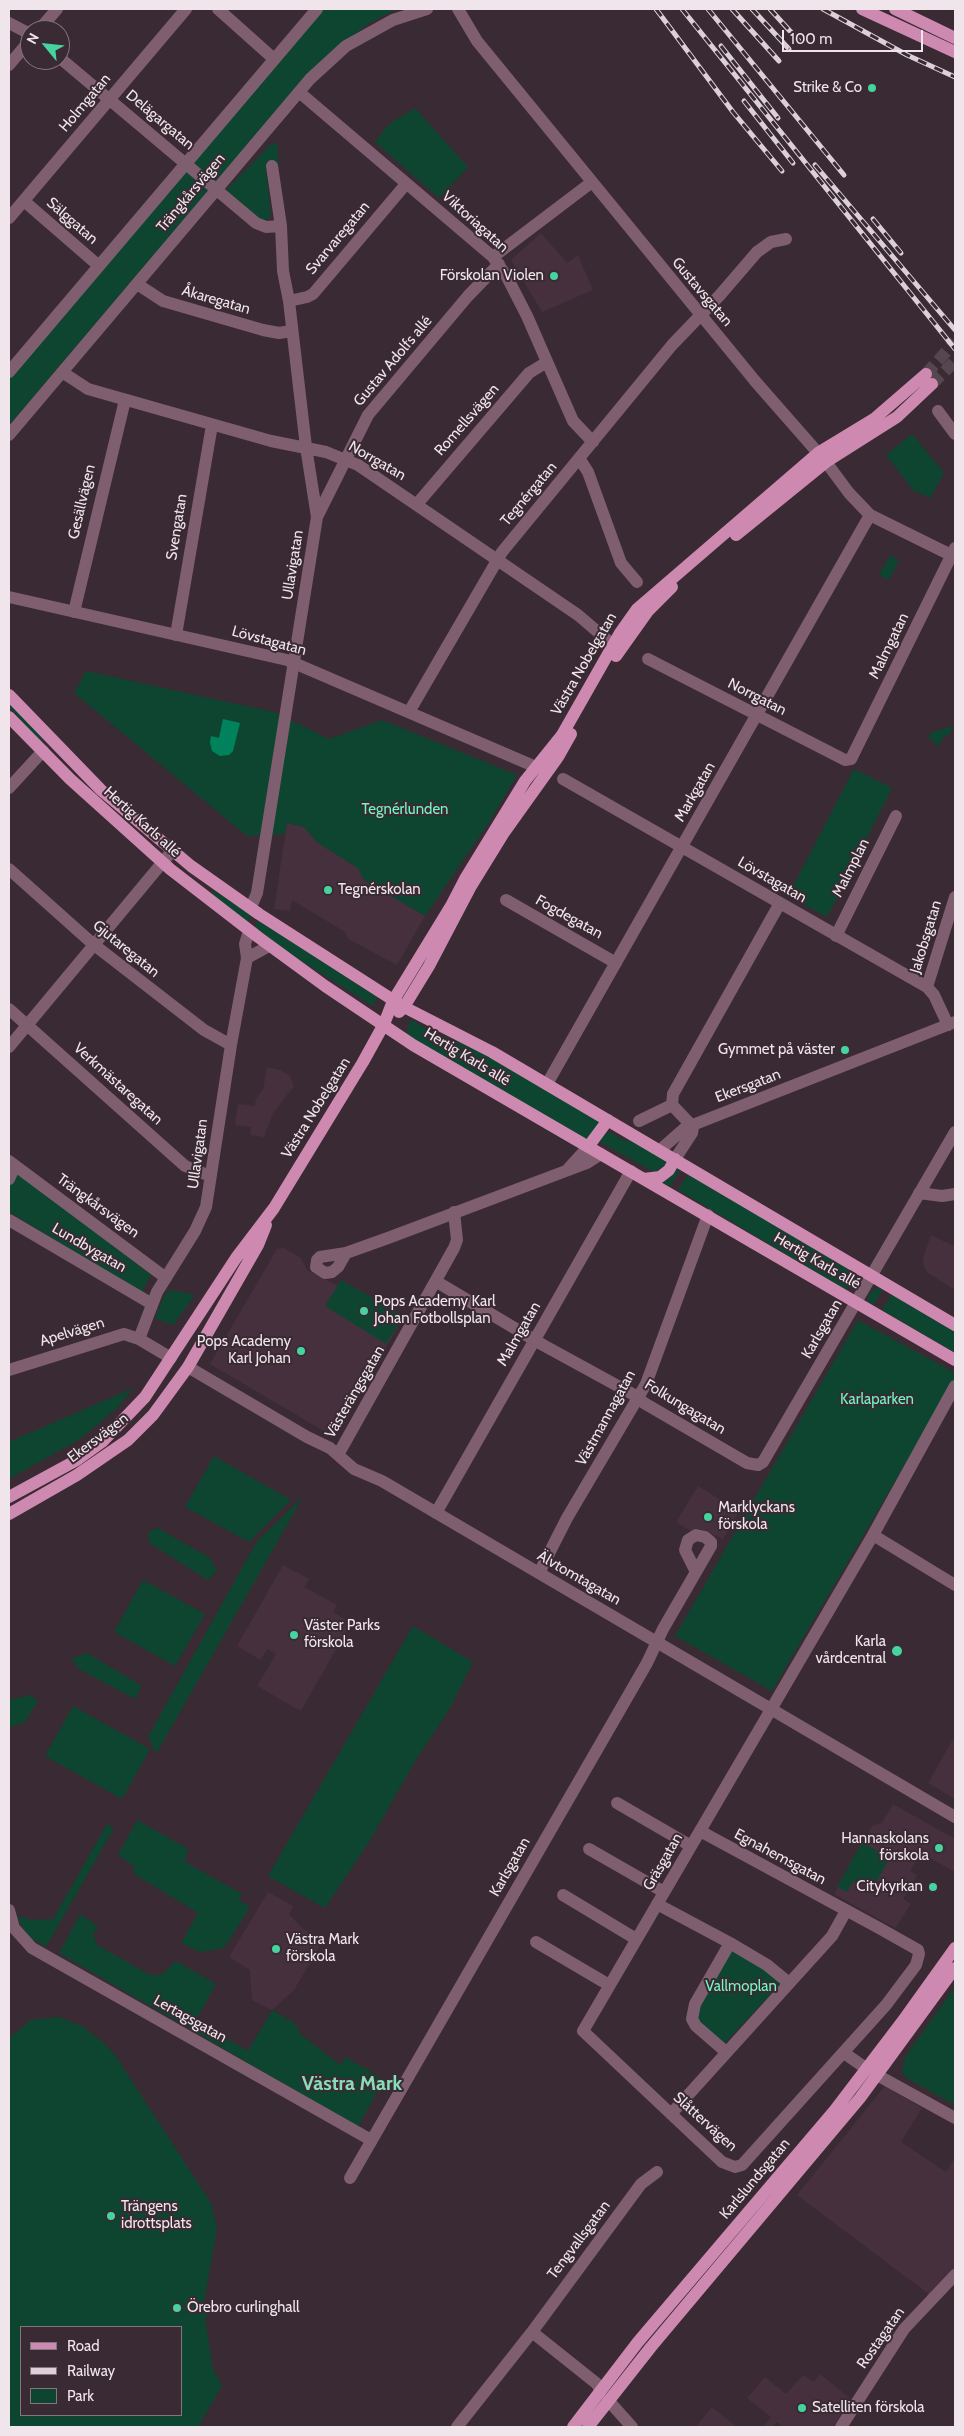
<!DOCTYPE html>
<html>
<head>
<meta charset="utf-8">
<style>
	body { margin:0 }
	#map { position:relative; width:964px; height:2436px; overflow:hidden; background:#3a2a33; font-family:Cabin,sans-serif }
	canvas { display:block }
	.frame { position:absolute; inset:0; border:10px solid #f0e5eb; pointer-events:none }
	.legend { position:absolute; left:20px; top:2326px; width:162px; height:90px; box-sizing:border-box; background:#3a2a33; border:1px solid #83757d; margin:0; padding:6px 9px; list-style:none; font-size:15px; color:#f0e5eb }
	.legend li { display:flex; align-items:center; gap:10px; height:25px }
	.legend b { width:25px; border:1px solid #83757d }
	.north { position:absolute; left:20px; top:20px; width:50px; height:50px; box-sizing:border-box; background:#3a2a33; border:1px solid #83757d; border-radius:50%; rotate:298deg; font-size:14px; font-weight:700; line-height:20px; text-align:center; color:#f0e5eb }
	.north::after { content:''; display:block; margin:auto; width:18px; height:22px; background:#45d49f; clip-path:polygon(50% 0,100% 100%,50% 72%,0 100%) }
	.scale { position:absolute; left:782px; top:30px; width:141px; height:22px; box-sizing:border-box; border:2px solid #f0e5eb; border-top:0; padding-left:6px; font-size:15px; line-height:18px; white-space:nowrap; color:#f0e5eb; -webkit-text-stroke:4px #3a2a33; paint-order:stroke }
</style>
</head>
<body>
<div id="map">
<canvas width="964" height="2436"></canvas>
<div class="frame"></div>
<ul class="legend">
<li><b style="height:6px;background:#ce89b0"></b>Road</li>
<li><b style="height:6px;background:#dcd0d6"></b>Railway</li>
<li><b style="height:14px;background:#0e4531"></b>Park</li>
</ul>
<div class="north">N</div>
<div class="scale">100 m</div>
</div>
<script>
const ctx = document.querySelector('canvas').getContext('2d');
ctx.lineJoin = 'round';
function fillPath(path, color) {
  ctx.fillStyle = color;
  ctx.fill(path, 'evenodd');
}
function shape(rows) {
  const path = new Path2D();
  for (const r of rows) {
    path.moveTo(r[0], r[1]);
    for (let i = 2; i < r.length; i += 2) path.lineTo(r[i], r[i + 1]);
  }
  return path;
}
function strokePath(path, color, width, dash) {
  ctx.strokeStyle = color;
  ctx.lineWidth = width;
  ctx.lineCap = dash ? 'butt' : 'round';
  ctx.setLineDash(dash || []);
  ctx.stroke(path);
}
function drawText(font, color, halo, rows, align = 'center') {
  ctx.font = font + ' Cabin,sans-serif';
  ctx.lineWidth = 4;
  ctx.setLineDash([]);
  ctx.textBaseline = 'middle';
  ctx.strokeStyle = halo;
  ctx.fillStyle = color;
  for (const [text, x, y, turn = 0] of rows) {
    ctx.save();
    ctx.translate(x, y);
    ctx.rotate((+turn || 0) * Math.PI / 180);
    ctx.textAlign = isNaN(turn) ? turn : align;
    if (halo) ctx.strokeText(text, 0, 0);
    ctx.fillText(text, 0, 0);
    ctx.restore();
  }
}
fillPath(shape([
	[541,233,567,263,578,255,593,290,542,312,511,260],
	[287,823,304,827,318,843,358,868,364,880,425,916,397,965,348,939,345,932,292,900,290,911,274,909],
	[267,1067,280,1070,290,1076,294,1086,273,1113,264,1137,250,1135,251,1127,235,1125,238,1104,255,1106,256,1098,263,1090],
	[931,1235,953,1246,955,1242,955,1290,928,1273,924,1267,923,1259],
	[284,1248,301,1258,307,1270,338,1286,341,1280,404,1316,340,1426,329,1431,322,1430,210,1364,277,1249],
	[698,1486,739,1511,723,1539,700,1529,691,1531,676,1522],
	[283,1565,309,1579,304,1587,337,1605,333,1612,351,1623,301,1711,257,1686,276,1654,267,1649,261,1660,237,1646],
	[955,1736,955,1799,928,1783],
	[893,1804,955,1839,955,1872,921,1853,910,1871,917,1875,903,1899,911,1904,895,1928,834,1894,872,1826,882,1823],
	[268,1892,293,1906,289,1914,302,1928,323,1940,294,1990,272,2010,252,2000,250,1970,229,1957],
	[885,2086,922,2108,901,2142,946,2172,955,2158,955,2269,930,2295,797,2195],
	[820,2374,851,2399,833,2427,783,2427,777,2422,773,2427,763,2427,771,2417,747,2398,765,2377,786,2394,803,2375,814,2382],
	[712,2407,737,2427,696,2427]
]), '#47303d');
fillPath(shape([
	[319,9,397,9,371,22,332,51,301,81,9,425,9,378],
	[415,108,468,167,439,198,375,142,389,124],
	[277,143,279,166,266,168,271,216,266,220,260,219,226,190,271,144],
	[912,434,944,473,930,498,913,490,886,455],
	[890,555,899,560,889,580,879,575],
	[86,671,274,712,329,739,382,720,517,775,488,824,425,916,364,880,358,868,318,843,304,827,287,823,285,834,247,836,74,693],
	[9,702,42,738,40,741,9,707],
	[953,726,950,734,944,737,938,746,934,745,935,741,927,738,932,732],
	[854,769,892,788,827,917,788,896],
	[212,890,238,906,252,916,247,923,212,895],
	[259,920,377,997,373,1006,270,941,254,928],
	[411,1019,428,1030,471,1047,601,1121,588,1139,584,1139,406,1035],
	[609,1132,626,1141,633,1141,665,1160,666,1164,655,1172,652,1171,600,1142,599,1138],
	[9,1166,151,1275,142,1292,9,1212],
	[677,1166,681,1168,670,1187,663,1183,670,1178],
	[689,1173,856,1273,846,1290,678,1190],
	[341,1280,404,1316,386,1344,325,1306],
	[876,1288,883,1289,873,1306,867,1300,869,1294],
	[171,1290,195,1295,173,1325,155,1318,165,1294],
	[892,1294,955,1332,955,1353,882,1310],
	[858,1320,955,1373,955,1379,772,1691,675,1636],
	[133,1388,116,1409,80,1439,9,1479,9,1442],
	[214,1456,291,1500,249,1542,185,1507],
	[303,1497,156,1754,148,1737,257,1541],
	[158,1528,210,1558,217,1571,208,1580,149,1543,148,1532],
	[143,1580,205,1614,175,1666,114,1632],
	[413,1626,473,1662,450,1708,414,1763,369,1842,325,1908,268,1876],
	[87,1653,142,1686,135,1699,79,1669,71,1659],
	[30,1695,38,1701,25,1722,9,1727,9,1700],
	[73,1706,150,1749,122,1799,45,1756],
	[137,1820,188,1849,185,1862,242,1894,239,1900,250,1907,224,1948,200,1952,181,1943,198,1913,134,1874,134,1866,118,1855],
	[107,1824,114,1828,46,1947,27,1936,17,1916,34,1920,53,1919],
	[862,1842,890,1858,876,1882,859,1884,854,1881,847,1892,837,1887],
	[80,1914,98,1926,93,1934,97,1945,150,1975,161,1975,176,1961,216,1984,196,2020,248,2051,272,2010,296,2024,299,2033,340,2065,345,2057,384,2079,358,2127,59,1953],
	[731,1951,763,1967,781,1983,723,2045,694,2018],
	[955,1987,955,2105,905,2077,902,2071,905,2057],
	[59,2017,82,2026,104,2043,115,2055,211,2203,217,2228,204,2303,211,2304,208,2315,205,2318,213,2369,222,2386,198,2427,9,2427,9,2038,31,2020],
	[21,2327,181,2327,181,2415,21,2415]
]), '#0e4531');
fillPath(shape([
	[223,719,240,723,233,751,229,755,220,756,212,751,210,742,211,736,219,738]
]), '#00835c');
strokePath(shape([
	[926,374,955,342],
	[932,384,955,361]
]), '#55464f', 12, [12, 6]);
strokePath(shape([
	[218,9,274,59],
	[458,9,477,41,755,381,826,462,849,493,870,515,955,557],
	[9,23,30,34],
	[39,30,57,9],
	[60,58,256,223,266,227,281,226],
	[9,65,30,40],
	[299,92,493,257,507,277,527,316,573,421,593,442],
	[24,201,99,266],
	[9,218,186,9],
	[493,257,592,182],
	[137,284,163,301,263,330,279,333,291,331],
	[289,301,307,297,313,294,406,184],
	[9,372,317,9],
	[62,372,88,389,271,441,326,452,358,465,578,615,613,645],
	[938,411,955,434],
	[9,435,310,79,346,46,393,20,427,9],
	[579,458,588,472,621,563,637,582],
	[417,504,529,373,547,362],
	[317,517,368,415,468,296,499,264],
	[9,597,287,660,536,767],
	[74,612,125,400],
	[176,635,212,425],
	[648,659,845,760,851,759,955,548],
	[409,712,502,552,672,345,720,295,757,252,771,242,786,239],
	[563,779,927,987,934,995,948,1025],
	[9,788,43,751],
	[9,869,93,944,204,1030,231,1045],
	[506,900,616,963],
	[251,907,257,893,317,517,306,447,289,301,283,271,281,226,272,166],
	[836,936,896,816],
	[247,958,269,946],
	[927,987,955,897],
	[9,1009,185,1166,210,1176],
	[9,1047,172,851],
	[547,1084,870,515],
	[639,1121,672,1105],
	[693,1127,672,1105,673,1094,780,903],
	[660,1150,685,1128,955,1022],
	[675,1159,692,1133,693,1127],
	[9,1161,166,1278],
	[568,1169,588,1147],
	[9,1179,15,1166],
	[919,1193,942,1196,955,1194],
	[9,1220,152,1304],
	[346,1253,338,1267,332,1272,325,1273,316,1267,317,1260,320,1257,346,1253,388,1238,587,1163,601,1154],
	[437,1282,543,1345,638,1397,644,1403,747,1463,758,1465,763,1462,955,1132],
	[139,1339,157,1292,195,1231,206,1207,231,1045,247,958,245,944,249,931],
	[188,1367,307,1437,330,1448,354,1469,382,1481,955,1817],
	[9,1370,124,1334,139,1339,171,1358],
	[339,1453,454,1248,457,1240,454,1212],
	[436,1513,631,1171],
	[873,1535,955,1585],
	[539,1573,567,1518,646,1384,708,1215],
	[617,1803,691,1846],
	[700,1831,879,1928,918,1950,919,1954,916,1965,886,2005,742,2165,735,2167,722,2162,583,2031,873,1535,955,1386],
	[589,1849,664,1892],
	[563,1895,636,1939],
	[657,1904,730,1943],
	[9,1910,14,1928,32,1948,371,2140],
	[536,1942,609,1985],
	[726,2052,696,2026,692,2019,695,2004,730,1943,767,1965,789,1983],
	[844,2053,867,2069],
	[877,2075,955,2118],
	[671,2114,832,1936,846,1911],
	[350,2178,647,1663,663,1629,696,1572,711,1546,711,1542,705,1537,696,1535,688,1540,685,1550,696,1572],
	[532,2332,596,2383,601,2390],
	[608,2400,632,2427],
	[457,2427,532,2332,641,2184,657,2172],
	[841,2427,904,2329,955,2275]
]), '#7f5e70', 12);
strokePath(shape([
	[862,9,955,52],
	[895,9,955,38],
	[736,535,826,462,897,417,932,384],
	[616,656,648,611,672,587],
	[9,695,101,790,191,866,259,914,404,1007,492,1052,955,1325],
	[9,717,70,779,170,869,258,937,325,986,413,1045,955,1360],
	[399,1012,404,1007,429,966,471,886,503,834,558,757,571,734],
	[588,1147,608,1120],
	[644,1179,660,1177,669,1170,675,1159],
	[9,1497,77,1460,102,1442,145,1397,236,1258,274,1208,363,1062,384,1024,393,1001,451,906,465,879,525,781,562,735,620,633,637,609,818,453,874,419,926,374],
	[9,1514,77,1475,128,1440,153,1415,188,1367,258,1245,266,1225],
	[573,2427,638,2342,835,2110,902,2022,955,1948],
	[588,2427,651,2347,860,2098,955,1968]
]), '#ce89b0', 12);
const rail = shape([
	[656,9,733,112,782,171],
	[682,9,955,349],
	[708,9,844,175],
	[732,9,779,61],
	[752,9,789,49],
	[770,9,799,41],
	[823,9,907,55,955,77],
	[721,46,778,118],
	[744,101,793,163],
	[815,165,955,330],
	[873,219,901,253]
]);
strokePath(rail, '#dcd0d6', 5);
strokePath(rail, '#3a2a33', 3, [9]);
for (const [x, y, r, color] of [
	[872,88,5,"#45d49f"],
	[554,276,5,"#45d49f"],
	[328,890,5,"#45d49f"],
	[845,1050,5,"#45d49f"],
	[364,1311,5,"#45d49f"],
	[301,1351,5,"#45d49f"],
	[708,1517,5,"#45d49f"],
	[294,1635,5,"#45d49f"],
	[897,1651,6,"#45d49f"],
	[939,1848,5,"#45d49f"],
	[933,1887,5,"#45d49f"],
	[276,1949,5,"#45d49f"],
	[111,2216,5,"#45d49f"],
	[177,2308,5,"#45d49f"],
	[802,2408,5,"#45d49f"]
]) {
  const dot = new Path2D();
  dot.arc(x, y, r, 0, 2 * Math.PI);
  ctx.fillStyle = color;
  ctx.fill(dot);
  strokePath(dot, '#3a2a33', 2);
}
drawText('15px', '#f0e5eb', '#3a2a33', [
	["Strike & Co",862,88,"right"],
	["Förskolan Violen",544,276,"right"],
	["Tegnérskolan",338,890],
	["Gymmet på väster",835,1050,"right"],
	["Pops Academy Karl",374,1302],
	["Johan Fotbollsplan",374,1319],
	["Pops Academy",291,1342,"right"],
	["Karl Johan",291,1359,"right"],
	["Marklyckans",718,1508],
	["förskola",718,1525],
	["Väster Parks",304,1626],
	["förskola",304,1643],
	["Karla",886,1642,"right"],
	["vårdcentral",886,1659,"right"],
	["Hannaskolans",929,1839,"right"],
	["förskola",929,1856,"right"],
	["Citykyrkan",923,1887,"right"],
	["Västra Mark",286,1940],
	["förskola",286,1957],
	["Trängens",121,2207],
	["idrottsplats",121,2224],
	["Örebro curlinghall",187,2308],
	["Satelliten förskola",812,2408]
], 'left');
drawText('15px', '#f0e5eb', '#3a2a33', [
	["Holmgatan",85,103,-50],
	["Delägargatan",160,120,40],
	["Trängkårsvägen",191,193,-50],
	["Sälggatan",72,221,41],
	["Viktoriagatan",475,222,42],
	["Svarvaregatan",338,238,-50],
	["Gustavsgatan",702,292,50],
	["Åkaregatan",216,300,16],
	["Gustav Adolfs allé",393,361,-50],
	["Romellsvägen",467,420,-49],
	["Norrgatan",377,461,30],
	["Tegnérgatan",529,494,-50],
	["Gesällvägen",82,502,-77],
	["Svengatan",177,527,-81],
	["Ullavigatan",293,565,-81],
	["Lövstagatan",269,641,15],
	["Malmgatan",889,646,-64],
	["Västra Nobelgatan",584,664,-60],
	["Norrgatan",757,697,27],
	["Markgatan",695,792,-60],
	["Hertig Karls allé",142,822,42],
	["Malmplan",851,868,-63],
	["Lövstagatan",772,880,30],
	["Fogdegatan",569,917,29],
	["Jakobsgatan",926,937,-73],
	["Gjutaregatan",126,949,39],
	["Hertig Karls allé",467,1057,31],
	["Verkmästaregatan",118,1084,42],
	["Ekersgatan",748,1086,-21],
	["Västra Nobelgatan",316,1108,-58],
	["Ullavigatan",198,1154,-82],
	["Trängkårsvägen",98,1206,36],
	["Lundbygatan",89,1248,30],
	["Hertig Karls allé",817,1261,30],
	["Karlsgatan",822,1329,-60],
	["Apelvägen",72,1332,-17],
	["Malmgatan",519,1334,-60],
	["Västerängsgatan",355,1392,-60],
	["Folkungagatan",685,1407,31],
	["Västmannagatan",606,1418,-61],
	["Ekersvägen",98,1438,-37],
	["Älvtomtagatan",579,1578,30],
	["Egnahemsgatan",780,1857,28],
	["Gräsgatan",663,1862,-60],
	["Karlsgatan",510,1867,-60],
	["Lertagsgatan",190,2019,29],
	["Slåttervägen",705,2122,42],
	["Karlslundsgatan",755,2179,-50],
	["Tengvallsgatan",579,2240,-53],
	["Rostagatan",881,2338,-55]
]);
drawText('15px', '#6ef9c1', '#3a2a33', [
	["Tegnérlunden",405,810],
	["Karlaparken",877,1400],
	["Vallmoplan",741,1987]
]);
drawText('bold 20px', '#87ddb7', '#3a2a33', [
	["Västra Mark",352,2084]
]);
</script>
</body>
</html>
